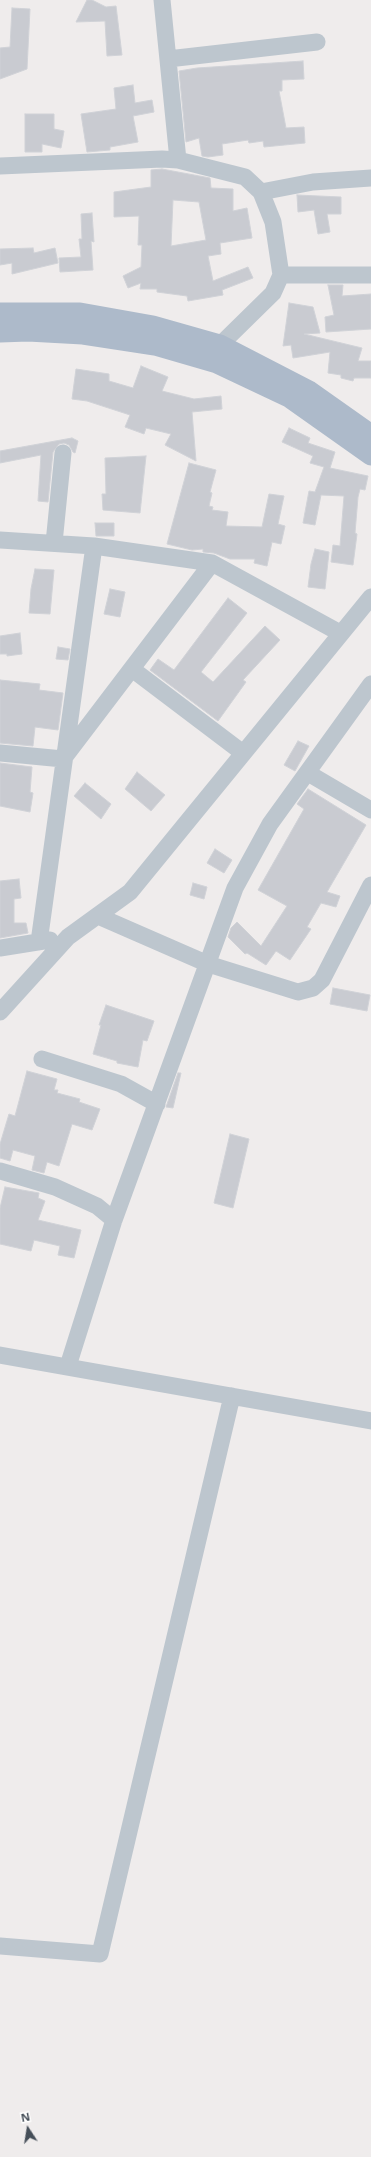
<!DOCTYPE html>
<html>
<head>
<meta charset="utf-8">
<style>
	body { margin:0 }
	#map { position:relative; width:371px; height:2157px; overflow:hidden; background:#efecec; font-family:"Noto Sans",sans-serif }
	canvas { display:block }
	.north { position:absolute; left:8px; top:2109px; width:40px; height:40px; -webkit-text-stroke:3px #fff; paint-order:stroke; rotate:348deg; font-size:11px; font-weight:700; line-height:16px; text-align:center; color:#454e58 }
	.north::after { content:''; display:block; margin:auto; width:14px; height:18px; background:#454e58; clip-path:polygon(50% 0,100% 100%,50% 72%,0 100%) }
</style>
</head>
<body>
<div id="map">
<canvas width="371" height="2157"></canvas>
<div class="north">N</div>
</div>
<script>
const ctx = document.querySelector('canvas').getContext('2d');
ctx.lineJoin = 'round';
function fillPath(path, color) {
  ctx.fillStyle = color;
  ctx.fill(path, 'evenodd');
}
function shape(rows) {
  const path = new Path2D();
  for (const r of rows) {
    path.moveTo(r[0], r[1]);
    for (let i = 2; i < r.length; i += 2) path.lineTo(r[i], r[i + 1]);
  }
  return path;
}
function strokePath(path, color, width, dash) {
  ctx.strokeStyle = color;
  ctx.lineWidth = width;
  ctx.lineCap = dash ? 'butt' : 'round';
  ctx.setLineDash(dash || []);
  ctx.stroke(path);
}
const building = shape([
	[87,0,92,0,106,7,116,6,122,55,107,56,105,21,76,22,87,0],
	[12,8,30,9,27,69,0,79,0,48,10,47,12,8],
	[303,61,304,79,282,80,282,91,279,91,286,128,304,127,305,143,264,147,263,141,249,143,248,140,222,144,223,155,208,157,202,156,199,138,186,142,179,71,197,68,303,61],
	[133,85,135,103,152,100,154,112,133,116,138,142,110,147,110,150,87,152,81,114,116,109,114,88,133,85],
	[25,114,54,114,54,129,64,131,61,148,42,144,42,152,25,152,25,114],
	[162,169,210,178,211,188,233,189,233,211,247,208,252,238,220,243,221,254,208,256,213,281,248,267,253,278,222,290,223,295,188,301,187,296,157,292,157,289,140,289,141,283,128,288,123,276,141,267,142,245,138,245,139,216,114,217,114,192,151,187,151,170,162,169],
	[173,200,199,202,206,240,171,246,173,200],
	[297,195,341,197,341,214,327,214,330,232,318,234,314,210,298,212,297,195],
	[92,213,94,242,91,241,93,270,60,272,59,258,81,257,79,239,82,239,81,214,92,213],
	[33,248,34,253,55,248,58,263,12,274,12,263,0,265,0,249,33,248],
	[328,285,343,285,342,296,371,294,371,329,326,332,325,317,334,315,328,285],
	[289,303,313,307,320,333,304,334,362,348,358,361,371,361,371,378,354,378,353,381,341,378,341,375,328,373,330,352,293,358,291,345,283,346,289,303],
	[141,366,168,377,162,391,194,399,221,396,222,409,192,412,196,461,165,445,171,434,146,428,144,434,125,427,130,415,87,401,72,399,76,369,109,374,109,381,133,388,141,366],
	[289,428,310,438,308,443,335,452,330,468,368,476,365,490,360,489,358,497,355,533,357,534,353,565,331,562,333,545,340,546,344,496,321,495,315,525,303,523,309,491,315,492,324,467,310,463,313,456,282,442,289,428],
	[72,438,78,441,75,453,73,452,69,445,64,443,59,444,53,452,48,502,38,501,41,455,0,463,0,451,72,438],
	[146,456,140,513,103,510,102,494,106,494,105,458,146,456],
	[189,463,216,470,210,492,212,493,209,506,213,507,212,510,228,512,226,526,262,527,269,494,284,496,278,524,285,526,281,544,272,542,267,566,254,563,255,559,230,559,214,553,203,552,203,549,192,550,167,544,189,463],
	[95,523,114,523,114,536,96,536,95,523],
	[315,549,329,552,325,589,308,587,311,564,315,549],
	[35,569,54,570,50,614,29,613,31,589,35,569],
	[110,589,125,592,120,617,104,614,110,589],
	[228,598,247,613,201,672,213,682,265,626,280,640,243,680,246,682,218,721,150,670,158,659,174,670,228,598],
	[20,633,22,654,7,656,7,654,0,654,0,636,20,633],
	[58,647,70,649,68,660,56,659,58,647],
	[0,680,40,684,39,690,63,693,58,730,35,727,33,746,0,743,0,680],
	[298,741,309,746,295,771,284,765,298,741],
	[0,763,32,767,30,792,33,793,30,812,0,806,0,763],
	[137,772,165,795,151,811,125,789,137,772],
	[85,783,111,804,101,819,74,796,85,783],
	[308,789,366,825,327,892,340,896,336,907,321,903,307,927,311,929,290,960,276,951,266,965,247,953,245,954,228,937,231,928,237,922,261,946,287,906,258,890,304,809,297,804,308,789],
	[215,849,232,860,224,873,207,863,215,849],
	[19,879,21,898,14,899,14,923,26,923,28,933,0,938,0,881,19,879],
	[193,883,207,887,204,899,190,895,193,883],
	[333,988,370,995,367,1011,330,1004,333,988],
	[106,1005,154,1021,147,1041,143,1040,138,1067,117,1063,117,1061,93,1054,101,1025,99,1025,106,1005],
	[27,1071,57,1079,54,1090,58,1090,57,1093,80,1099,79,1102,100,1109,92,1130,72,1124,59,1166,47,1162,44,1173,32,1170,35,1156,13,1150,10,1161,0,1158,0,1144,9,1114,15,1116,27,1071],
	[178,1073,181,1073,173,1108,166,1107,178,1073],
	[230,1134,249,1139,233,1208,214,1203,230,1134],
	[5,1187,39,1193,38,1198,45,1201,38,1220,81,1230,74,1258,58,1255,60,1246,34,1240,31,1251,0,1244,0,1208,5,1187]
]);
fillPath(building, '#c9cbd1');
strokePath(building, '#d0d2d7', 1);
strokePath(shape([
	[162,0,178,160],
	[168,59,317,42],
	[0,166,162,159,178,160,245,177,261,192,273,222,281,275,273,293,220,345],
	[261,192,313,182,371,178],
	[281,275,371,275],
	[0,540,94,546,212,563,340,633],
	[54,543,63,453],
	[132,669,243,753],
	[0,753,63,759,212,563],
	[308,773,371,810],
	[98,916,208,964,298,992,313,988,322,980,371,885],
	[39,942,94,546],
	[0,948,50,940],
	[0,1012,68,937,130,892,371,597],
	[42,1059,121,1084,157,1104],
	[0,1171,55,1187,97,1206,114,1220],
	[0,1355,371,1421],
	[68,1366,114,1220,235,888,270,824,371,684],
	[0,1946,100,1954,232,1396]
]), '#bdc6ce', 17);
strokePath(shape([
	[0,313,80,313,153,326,220,345,309,391,371,435],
	[0,332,28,331,83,334,155,345,217,363,289,397,371,455]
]), '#adbaca', 21);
</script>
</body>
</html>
